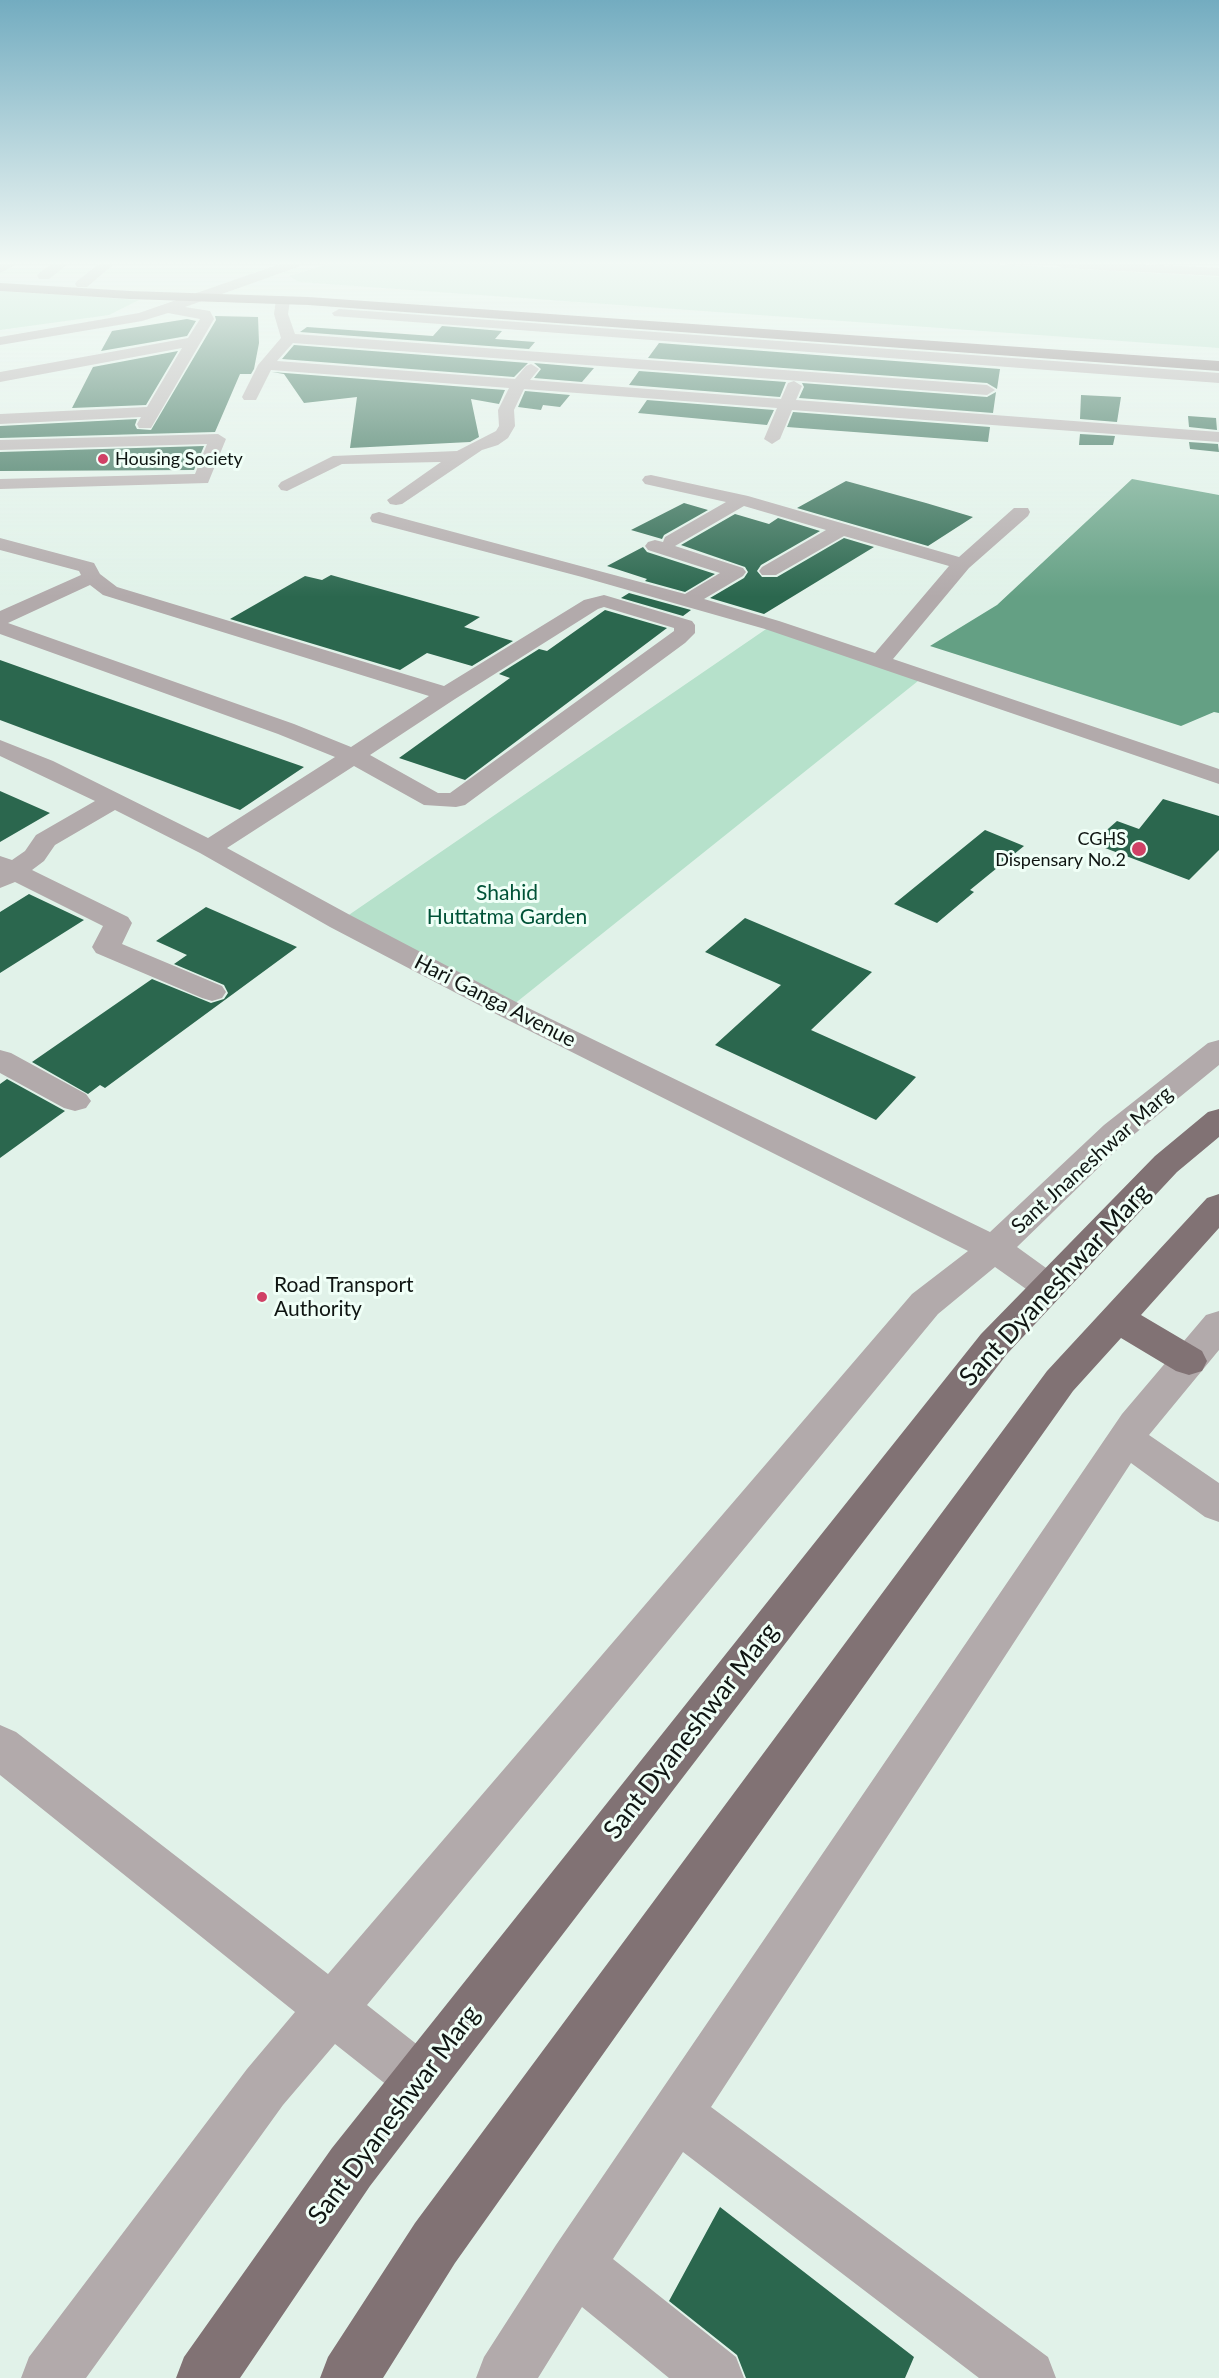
<!DOCTYPE html>
<html>
<head>
<meta charset="utf-8">
<style>
	body { margin:0 }
	canvas { display:block; background:#e1f2e9 }
</style>
</head>
<body>
<canvas width="1219" height="2378"></canvas>
<script>
const ctx = document.querySelector('canvas').getContext('2d');
ctx.lineJoin = 'round';
function fillPath(path, color) {
  ctx.fillStyle = color;
  ctx.fill(path, 'evenodd');
}
function shape(rows) {
  const path = new Path2D();
  for (const r of rows) {
    path.moveTo(r[0], r[1]);
    for (let i = 2; i < r.length; i += 2) path.lineTo(r[i], r[i + 1]);
  }
  return path;
}
function strokePath(path, color, width, dash) {
  ctx.strokeStyle = color;
  ctx.lineWidth = width;
  ctx.lineCap = dash ? 'butt' : 'round';
  ctx.setLineDash(dash || []);
  ctx.stroke(path);
}
function drawText(font, color, halo, rows, align = 'center') {
  ctx.font = font + ' Lato,sans-serif';
  ctx.lineWidth = 6;
  ctx.setLineDash([]);
  ctx.textBaseline = 'middle';
  ctx.strokeStyle = halo;
  ctx.fillStyle = color;
  for (const [text, x, y, turn = 0] of rows) {
    ctx.save();
    ctx.translate(x, y);
    ctx.rotate((+turn || 0) * Math.PI / 180);
    ctx.textAlign = isNaN(turn) ? turn : align;
    if (halo) ctx.strokeText(text, 0, 0);
    ctx.fillText(text, 0, 0);
    ctx.restore();
  }
}
fillPath(shape([
	[328,264,994,264,1219,277,1219,348,299,282,289,276],
	[0,291,139,300,109,315,0,330],
	[772,625,923,677,508,1009,340,921]
]), '#b6e1cb');
fillPath(shape([
	[1132,479,1219,495,1219,713,1214,712,1181,726,930,646,997,605]
]), '#64a084');
fillPath(shape([
	[215,316,258,317,259,343,254,369,251,374,240,374,215,432,0,438,0,426,137,419,135,425,137,429,151,430,216,320],
	[187,319,196,321,187,336,101,351,112,331],
	[442,326,502,331,495,339,535,342,529,349,300,332,307,327,433,336],
	[659,343,1000,369,997,389,987,383,648,358],
	[294,345,528,363,514,377,282,359],
	[178,351,146,405,72,408,93,367],
	[534,363,594,368,582,382,534,378,541,369],
	[639,371,786,382,780,397,629,385],
	[272,372,505,390,499,404,471,399,479,437,470,442,350,448,357,397,304,403,284,374],
	[802,383,987,397,996,392,993,413,799,398,804,387],
	[525,391,570,395,560,407,543,405,541,410,518,407],
	[1081,395,1121,397,1117,422,1080,419],
	[647,400,774,410,767,425,638,413],
	[793,412,990,427,988,442,787,427],
	[1188,416,1216,418,1217,430,1189,427],
	[1080,434,1115,436,1113,445,1079,445],
	[1189,442,1218,444,1219,452,1190,449],
	[204,446,194,470,0,471,0,452],
	[846,481,926,503,973,517,928,546,797,508],
	[684,503,708,510,664,535,662,539,631,530],
	[735,514,769,524,778,518,820,531,761,565,757,571,762,577,777,577,844,538,874,547,764,614,710,598,744,578,748,572,745,567,681,545],
	[643,547,647,552,715,574,685,592,645,581,647,579,607,566],
	[331,575,480,617,464,627,513,641,472,666,427,653,400,670,230,619,305,576,322,580],
	[629,593,691,610,683,616,621,598],
	[605,610,667,628,465,780,399,758,510,678,499,674,539,649,547,651],
	[0,660,87,691,304,767,240,810,0,720],
	[0,791,50,813,0,842],
	[1163,799,1219,816,1219,850,1189,880,1092,843,1117,821,1139,829],
	[985,830,1024,846,970,890,974,892,937,923,894,904],
	[29,894,84,920,0,973,0,912],
	[206,907,297,947,105,1088,100,1085,88,1094,32,1062,152,979,211,1003,224,999,228,993,224,985,174,964,187,955,156,941],
	[745,918,872,972,811,1030,916,1077,876,1120,715,1045,781,985,705,952],
	[7,1079,65,1111,0,1158,0,1084],
	[720,2207,914,2357,905,2378,746,2378,737,2355,669,2301]
]), '#2b674e');
fillPath(shape([
	[0,264,17,264,0,273,0,264],
	[52,264,68,264,49,279,39,279,37,276,39,273,52,264],
	[99,264,114,264,87,287,77,287,75,284,77,281,99,264],
	[280,264,300,264,298,267,185,307,210,311,214,319,151,428,139,428,137,424,141,417,0,424,0,414,147,407,182,348,0,382,0,372,188,338,200,319,168,313,142,321,0,345,0,337,139,313,280,264],
	[1055,264,1139,264,1219,268,1219,276,1062,268,1055,264],
	[283,296,290,300,288,314,295,334,987,385,995,390,987,395,293,343,277,361,515,379,526,366,531,364,539,369,530,380,781,399,788,383,794,381,802,386,796,400,1219,432,1219,442,792,410,780,439,772,444,764,439,777,408,524,389,514,410,515,426,508,438,498,445,482,450,402,504,396,505,390,504,387,500,441,462,342,464,287,491,281,490,278,486,281,482,333,456,457,451,496,431,499,426,498,410,509,388,271,370,256,400,244,400,242,397,258,365,281,338,274,314,276,300,283,296],
	[339,309,1219,373,1219,383,334,316,332,313,339,309],
	[218,434,226,439,208,483,0,489,0,479,195,474,207,444,0,450,0,440,218,434],
	[651,475,748,496,959,557,1014,508,1028,508,1030,512,1028,516,969,568,893,659,1219,769,1219,784,765,629,582,577,372,522,370,518,372,514,379,512,685,594,720,573,648,550,645,546,648,542,655,540,663,542,665,537,726,502,645,484,642,480,645,476,651,475],
	[744,506,826,530,762,567,759,571,762,575,776,575,844,536,949,566,875,653,779,621,704,599,743,576,746,572,743,568,675,546,744,506],
	[0,538,94,563,100,574,117,587,444,686,584,600,604,595,692,621,695,625,695,633,685,643,465,805,456,807,424,805,354,766,227,848,350,915,518,1003,990,1232,1104,1125,1208,1043,1219,1040,1219,1065,1126,1141,1017,1247,1060,1278,1066,1287,1060,1296,1048,1300,1036,1296,995,1267,938,1314,367,2005,438,2061,446,2079,438,2097,420,2105,402,2097,335,2044,283,2105,86,2378,21,2378,29,2357,247,2069,295,2012,0,1775,0,1725,16,1732,328,1974,912,1294,968,1251,498,1015,330,927,200,853,115,810,55,845,44,861,32,870,128,917,132,923,122,944,222,986,226,992,222,998,212,1001,202,998,96,953,92,947,103,926,15,882,0,888,0,856,12,860,25,851,36,835,95,801,0,756,0,740,53,761,208,838,335,757,278,734,0,634,0,611,81,575,79,571,0,550,0,538],
	[90,585,103,595,429,696,351,747,294,724,8,623,90,585],
	[604,607,674,628,674,631,450,793,438,793,370,755,455,699,598,609,604,607],
	[0,1050,11,1053,86,1094,91,1101,86,1108,75,1111,64,1108,0,1073,0,1050],
	[1219,1311,1219,1350,1149,1435,1219,1483,1219,1522,1205,1517,1131,1463,711,2107,1048,2357,1056,2378,979,2378,683,2152,613,2259,736,2357,744,2378,669,2378,582,2307,538,2378,476,2378,484,2357,556,2245,1122,1414,1206,1315,1219,1311]
]), '#b2aaab');
fillPath(shape([
	[0,283,130,291,308,297,1219,361,1219,371,308,305,130,299,0,291,0,283],
	[1219,1109,1219,1137,1177,1172,1007,1354,370,2186,240,2378,176,2378,184,2357,332,2148,981,1334,1155,1156,1208,1112,1219,1109],
	[1219,1194,1219,1228,1141,1315,1202,1351,1207,1361,1202,1371,1189,1375,1176,1371,1121,1338,1073,1391,455,2263,383,2378,320,2378,328,2357,415,2223,1047,1371,1207,1198,1219,1194]
]), '#817274');
const sky = ctx.createLinearGradient(0, 0, 0, 597);
sky.addColorStop(0, '#73acc0');
sky.addColorStop(0.44, '#f2f9f5');
sky.addColorStop(1, '#f2f9f500');
ctx.fillStyle = sky;
ctx.fillRect(0, 0, 1219, 597);
for (const [x, y, r, color] of [
	[103,459,6,"#d04166"],
	[1139,849,8,"#d04166"],
	[262,1297,6,"#d04166"]
]) {
  const dot = new Path2D();
  dot.arc(x, y, r, 0, 2 * Math.PI);
  ctx.fillStyle = color;
  ctx.fill(dot);
  strokePath(dot, '#f0fff7', 2);
}
drawText('18px', '#0f1512', '#f0fff7', [
	["Housing Society",115,459],
	["CGHS",1126,839,"right"],
	["Dispensary No.2",1126,860,"right"]
], 'left');
drawText('21px', '#005237', '#f0fff7', [
	["Shahid",507,893],
	["Huttatma Garden",507,917]
]);
drawText('21px', '#0f1512', '#f0fff7', [
	["Hari Ganga Avenue",495,1001,27],
	["Sant Jnaneshwar Marg",1092,1160,-42]
]);
drawText('21px', '#0f1512', '#f0fff7', [
	["Road Transport",274,1285],
	["Authority",274,1309]
], 'left');
drawText('26px', '#0f1512', '#f0fff7', [
	["Sant Dyaneshwar Marg",1055,1285,-47],
	["Sant Dyaneshwar Marg",691,1731,-52],
	["Sant Dyaneshwar Marg",394,2115,-53]
]);
</script>
</body>
</html>
